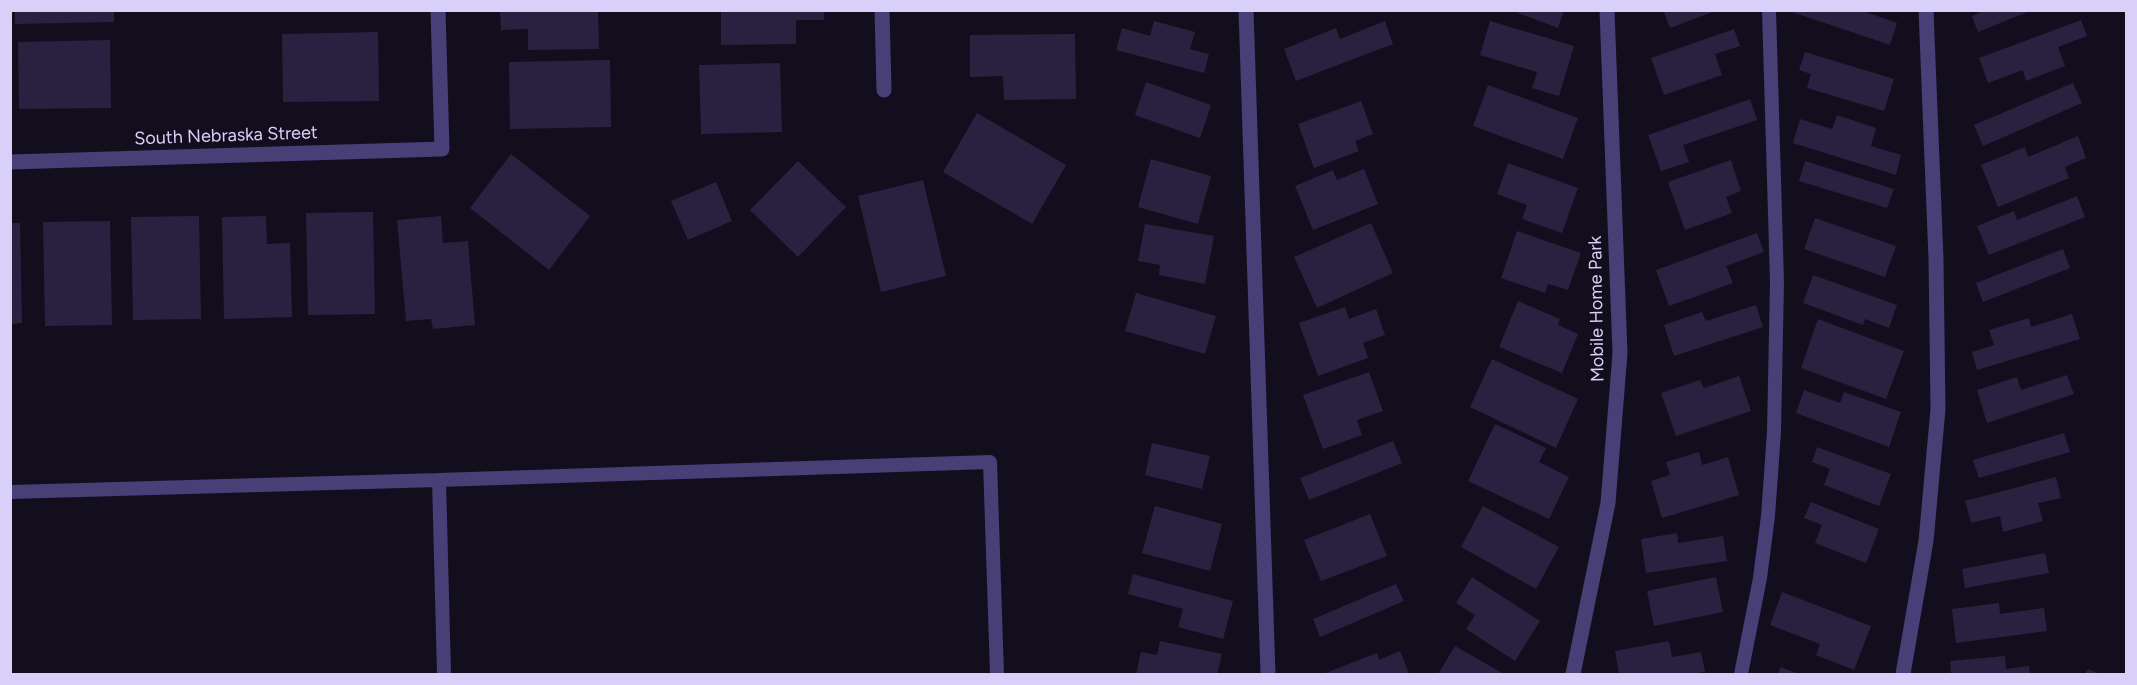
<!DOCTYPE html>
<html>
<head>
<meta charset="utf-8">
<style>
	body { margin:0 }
	#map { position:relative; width:2137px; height:685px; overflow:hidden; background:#120e1d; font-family:Figtree,sans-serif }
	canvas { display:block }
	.frame { position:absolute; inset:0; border:12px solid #d9d0f9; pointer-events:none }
</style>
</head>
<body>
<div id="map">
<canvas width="2137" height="685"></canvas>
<div class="frame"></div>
</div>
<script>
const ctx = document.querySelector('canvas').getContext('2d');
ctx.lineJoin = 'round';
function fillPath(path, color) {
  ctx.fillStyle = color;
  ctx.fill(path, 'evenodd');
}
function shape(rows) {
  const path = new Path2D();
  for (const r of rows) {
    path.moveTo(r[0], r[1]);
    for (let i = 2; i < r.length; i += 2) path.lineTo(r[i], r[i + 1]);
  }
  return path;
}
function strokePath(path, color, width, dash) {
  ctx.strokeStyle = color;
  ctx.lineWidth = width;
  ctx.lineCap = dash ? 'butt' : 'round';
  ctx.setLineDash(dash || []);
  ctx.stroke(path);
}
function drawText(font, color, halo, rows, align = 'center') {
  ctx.font = font + ' Figtree,sans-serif';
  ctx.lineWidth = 4.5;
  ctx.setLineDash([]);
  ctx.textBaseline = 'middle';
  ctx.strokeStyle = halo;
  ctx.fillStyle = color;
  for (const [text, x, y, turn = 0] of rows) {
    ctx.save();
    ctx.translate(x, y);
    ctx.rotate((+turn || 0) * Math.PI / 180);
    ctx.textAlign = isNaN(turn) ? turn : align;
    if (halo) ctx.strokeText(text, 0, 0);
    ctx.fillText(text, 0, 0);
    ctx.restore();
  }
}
fillPath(shape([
	[15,10,114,10,114,22,15,24],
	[500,10,598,10,599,49,528,50,528,29,501,30],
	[721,10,824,10,824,20,796,20,796,44,721,45],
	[1510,10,1564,10,1558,28],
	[1663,10,1715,10,1715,11,1670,28],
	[1860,10,1897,23,1890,45,1789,11],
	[1985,10,2030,10,2030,11,1978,32,1972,16],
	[2081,20,2087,36,2058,47,2065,66,2026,81,2023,70,1988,83,1979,58],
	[1154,21,1195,32,1190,49,1209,54,1204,73,1116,50,1122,28,1150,36],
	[1385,21,1393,44,1296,81,1284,49,1336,28,1340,39],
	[1490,21,1574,46,1559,96,1532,88,1537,72,1480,55],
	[1734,29,1740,46,1715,54,1722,75,1664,95,1651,58],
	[378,32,379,101,283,102,282,34],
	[1075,34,1076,99,1004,100,1003,76,970,77,970,35],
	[110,40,111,108,19,109,18,42],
	[1805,52,1894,79,1884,111,1807,88,1811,74,1799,70],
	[610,60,611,127,510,129,509,62],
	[780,63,782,132,701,134,699,65],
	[1146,82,1211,105,1200,138,1135,115],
	[2073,83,2082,103,1983,146,1974,125],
	[1488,85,1578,118,1563,159,1473,126],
	[1750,99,1757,120,1683,145,1689,162,1661,171,1648,135],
	[1361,101,1373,134,1355,141,1359,151,1314,168,1298,124],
	[977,113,1066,165,1032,224,943,172],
	[1837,115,1876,128,1871,146,1901,155,1896,175,1793,143,1800,119,1832,129],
	[2078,136,2086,158,2065,167,2069,178,1998,207,1981,165,2025,147,2028,157],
	[511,154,590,216,549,270,470,208],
	[1151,159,1211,176,1198,224,1138,207],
	[1731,160,1741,191,1726,197,1732,213,1685,230,1668,182],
	[798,161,846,207,798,257,750,210],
	[1805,161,1894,189,1887,208,1799,181],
	[1508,163,1578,188,1562,233,1522,219,1527,205,1497,194],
	[1364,169,1378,204,1313,230,1295,186,1333,170,1337,180],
	[923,180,946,276,881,292,858,196],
	[716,182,732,221,688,240,671,201],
	[2077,196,2085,217,1989,255,1977,226,2014,211,2017,220],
	[373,212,375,314,308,315,306,213],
	[199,216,201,319,133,320,131,217],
	[266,216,267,244,290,243,292,317,224,319,222,217],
	[441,216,443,243,468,241,475,325,433,329,431,319,406,321,397,220],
	[1815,218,1896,246,1885,277,1804,249],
	[110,221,112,325,45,326,43,222],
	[10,223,20,223,22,323,10,324],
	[1371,223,1393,273,1317,308,1294,257],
	[1145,224,1214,236,1205,284,1159,275,1160,265,1138,261],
	[1517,231,1581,253,1568,290,1548,284,1545,293,1501,278],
	[1757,233,1764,252,1726,266,1733,283,1669,306,1656,270],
	[2063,249,2070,268,1983,302,1976,283],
	[1813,275,1897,305,1889,328,1865,319,1863,325,1803,303],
	[1136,293,1216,316,1205,354,1125,331],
	[1518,301,1560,319,1558,325,1578,334,1562,373,1499,347],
	[1756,305,1763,327,1674,356,1664,325,1702,312,1706,321],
	[1345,307,1349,319,1376,309,1385,335,1363,343,1368,358,1318,376,1299,323],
	[2072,314,2080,339,1977,370,1972,352,1994,345,1989,330,2029,318,2031,327],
	[1818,319,1904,351,1886,399,1801,368],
	[1492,359,1578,399,1556,448,1470,407],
	[1369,372,1383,411,1357,420,1362,435,1323,449,1303,395],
	[2067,375,2074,394,1987,423,1977,390,2017,377,2021,390],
	[1739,376,1751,411,1676,436,1661,393,1700,380,1704,388],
	[1804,390,1840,403,1844,392,1901,412,1889,447,1796,413],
	[1495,424,1546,448,1539,462,1569,477,1549,519,1468,481],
	[2064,433,2070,452,1979,478,1973,460],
	[1393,441,1402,463,1309,500,1300,478],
	[1152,443,1210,456,1202,489,1145,475],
	[1817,447,1891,474,1879,506,1824,485,1830,469,1812,462],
	[1699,452,1702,465,1728,457,1739,495,1662,518,1651,481,1670,475,1666,462],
	[2056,477,2061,498,2038,503,2043,521,2003,532,2000,516,1971,523,1965,501],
	[1811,502,1879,529,1866,563,1815,543,1822,525,1804,518],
	[1155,506,1222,524,1210,571,1142,553],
	[1483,506,1559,547,1536,589,1461,547],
	[1370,514,1387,556,1321,581,1304,540],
	[1677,533,1678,543,1723,536,1727,561,1646,573,1641,539],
	[2045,553,2049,573,1965,588,1962,569],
	[1133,574,1233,601,1223,639,1178,627,1183,609,1128,594],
	[1472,577,1540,621,1515,661,1466,629,1475,615,1456,603],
	[1716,577,1723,612,1654,626,1647,591],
	[1396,584,1404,601,1320,637,1313,619],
	[1782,592,1871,626,1854,670,1816,655,1820,644,1770,625],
	[1999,603,2000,614,2044,608,2047,631,1956,643,1952,609],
	[1160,641,1222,654,1217,674,1136,674,1141,652,1157,655],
	[1669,641,1672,657,1701,652,1705,672,1689,674,1619,674,1615,651],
	[1455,646,1504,674,1438,674],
	[1400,651,1409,673,1405,674,1323,674,1377,653,1379,660],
	[2005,656,2006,669,2029,666,2030,674,1951,674,1950,661],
	[1781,667,1799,674,1778,674],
	[2088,669,2099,674,2085,674]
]), '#2a2140');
strokePath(shape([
	[439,480,990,462,997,674],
	[10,492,439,480,444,674],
	[1741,674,1760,578,1768,516,1774,432,1777,282,1769,10]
]), '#473f76', 14);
strokePath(shape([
	[882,10,884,90],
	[1246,10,1268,674],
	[10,162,442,149,438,10],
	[1573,674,1608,503,1620,353,1607,10],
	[1903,674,1926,541,1938,409,1936,259,1926,10]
]), '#473f76', 15);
drawText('18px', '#d9d0f9', '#120e1d', [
	["South Nebraska Street",226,136,-2],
	["Mobile Home Park",1597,309,-91]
]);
</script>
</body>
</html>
